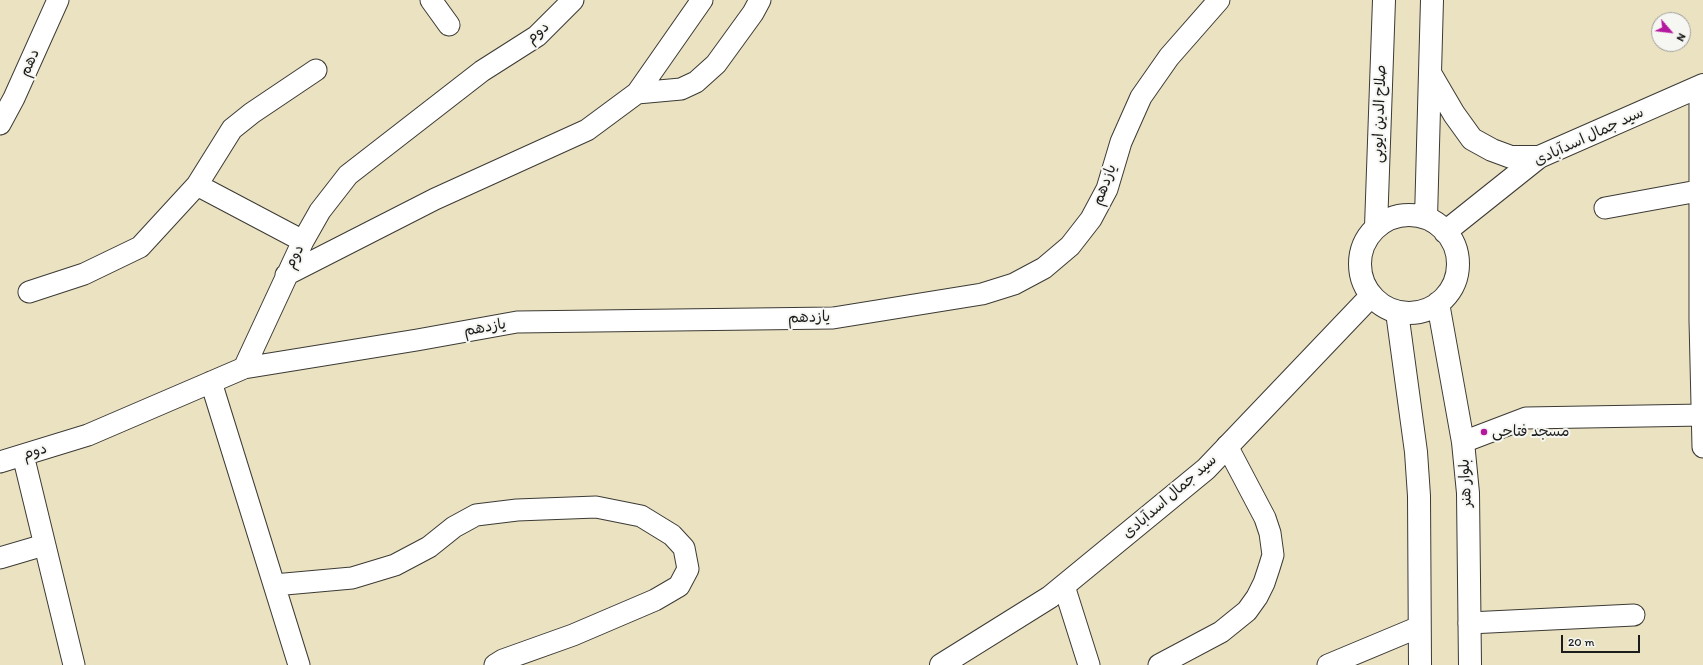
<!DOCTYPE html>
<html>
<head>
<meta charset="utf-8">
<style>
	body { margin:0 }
	#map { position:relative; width:1703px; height:665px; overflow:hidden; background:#ebe2c1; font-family:Itim,sans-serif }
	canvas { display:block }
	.north { position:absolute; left:1651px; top:12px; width:40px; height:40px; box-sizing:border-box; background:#f6f6f2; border:1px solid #9f9f9c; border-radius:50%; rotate:118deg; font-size:11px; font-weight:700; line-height:16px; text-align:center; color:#1c1c1c }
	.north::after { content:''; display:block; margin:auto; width:14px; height:18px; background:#b5179e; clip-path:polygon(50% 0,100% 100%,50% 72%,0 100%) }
	.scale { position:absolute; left:1561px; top:635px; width:79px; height:18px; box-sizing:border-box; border:2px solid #1c1c1c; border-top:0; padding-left:5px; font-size:12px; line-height:14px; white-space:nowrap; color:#1c1c1c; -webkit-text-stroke:3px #f6f6f2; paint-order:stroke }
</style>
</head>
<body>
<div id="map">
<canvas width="1703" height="665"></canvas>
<div class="north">N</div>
<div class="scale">20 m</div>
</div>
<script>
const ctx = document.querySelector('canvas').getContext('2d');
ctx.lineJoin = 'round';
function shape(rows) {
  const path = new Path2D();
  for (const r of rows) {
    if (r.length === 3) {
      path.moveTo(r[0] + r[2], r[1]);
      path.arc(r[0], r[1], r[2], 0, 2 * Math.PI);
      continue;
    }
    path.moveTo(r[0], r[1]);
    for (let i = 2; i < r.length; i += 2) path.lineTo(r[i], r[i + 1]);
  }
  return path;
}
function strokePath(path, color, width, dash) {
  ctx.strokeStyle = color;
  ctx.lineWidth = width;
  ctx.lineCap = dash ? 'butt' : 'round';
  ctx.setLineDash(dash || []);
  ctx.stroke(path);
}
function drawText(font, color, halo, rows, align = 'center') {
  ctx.font = font + ' Itim,"Playpen Sans Arabic",sans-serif';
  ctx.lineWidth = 4;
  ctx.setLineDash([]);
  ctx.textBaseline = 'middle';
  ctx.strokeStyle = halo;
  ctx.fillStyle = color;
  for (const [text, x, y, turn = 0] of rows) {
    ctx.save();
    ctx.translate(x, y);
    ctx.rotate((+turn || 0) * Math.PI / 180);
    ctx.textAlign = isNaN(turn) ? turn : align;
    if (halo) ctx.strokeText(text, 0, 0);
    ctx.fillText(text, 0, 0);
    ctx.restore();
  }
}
const street = shape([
	[431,0,449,25],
	[1700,87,1700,320,1703,447],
	[637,93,681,89,696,82,716,64,753,13,760,0],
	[0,124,14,98,58,0],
	[197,185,303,241],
	[1605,208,1703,190],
	[286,275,435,199,587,130,637,93,702,0],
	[29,292,84,274,140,247,197,185,232,129,252,113,316,70],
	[244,368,417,340,517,322,833,318,982,294,1014,284,1044,268,1070,246,1091,219,1107,189,1121,142,1141,97,1169,57,1219,0],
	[211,382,299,665],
	[1463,442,1526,418,1703,415],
	[23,455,74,665],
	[0,462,88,435,244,368,303,241,320,211,348,175,482,71,537,36,573,0],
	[0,558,44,545],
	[274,585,352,578,395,565,429,547,454,527,476,515,517,510,596,507,641,516,672,535,684,548,688,569,679,586,655,600,573,635,503,660,495,665],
	[1064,586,1089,665],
	[1469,623,1634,615],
	[1159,665,1221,632,1247,611,1257,597,1264,583,1269,568,1273,555,1270,533,1265,518,1227,446],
	[1328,665,1419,627]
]);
const secondary = shape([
	[1430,73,1454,114,1472,139,1492,150,1511,157,1539,157],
	[1409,264,49],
	[1426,218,1432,0],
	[1376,227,1384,0],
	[1445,232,1539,157,1703,85],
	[1438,303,1463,442,1468,493,1470,665],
	[1397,312,1416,452,1419,496,1420,665],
	[941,665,1050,597,1206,469,1371,296]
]);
strokePath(street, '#3b3a35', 23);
strokePath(secondary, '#3b3a35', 24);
strokePath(street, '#fff', 21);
strokePath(secondary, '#fff', 22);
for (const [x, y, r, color] of [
	[1484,432,4,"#b5179e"]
]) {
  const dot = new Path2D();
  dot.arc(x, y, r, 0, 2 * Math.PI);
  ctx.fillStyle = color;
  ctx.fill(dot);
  strokePath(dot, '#f6f6f2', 1.5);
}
drawText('15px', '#1c1c1c', '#f6f6f2', [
	["دوم",538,33,-40],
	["دهم",30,63,-66],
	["صلاح الدین ایوبی",1380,114,-88],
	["سید جمال اسدآبادی",1589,137,-25],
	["یازدهم",1105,185,-69],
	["دوم",295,257,-63],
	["یازدهم",809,318,-2],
	["یازدهم",485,328,-10],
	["دوم",35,452,-17],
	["بلوار هنر",1466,483,-93],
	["سید جمال اسدآبادی",1170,497,-41]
]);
drawText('15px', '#1c1c1c', '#f6f6f2', [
	["مسجد فتاحی",1492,432]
], 'left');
</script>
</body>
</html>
